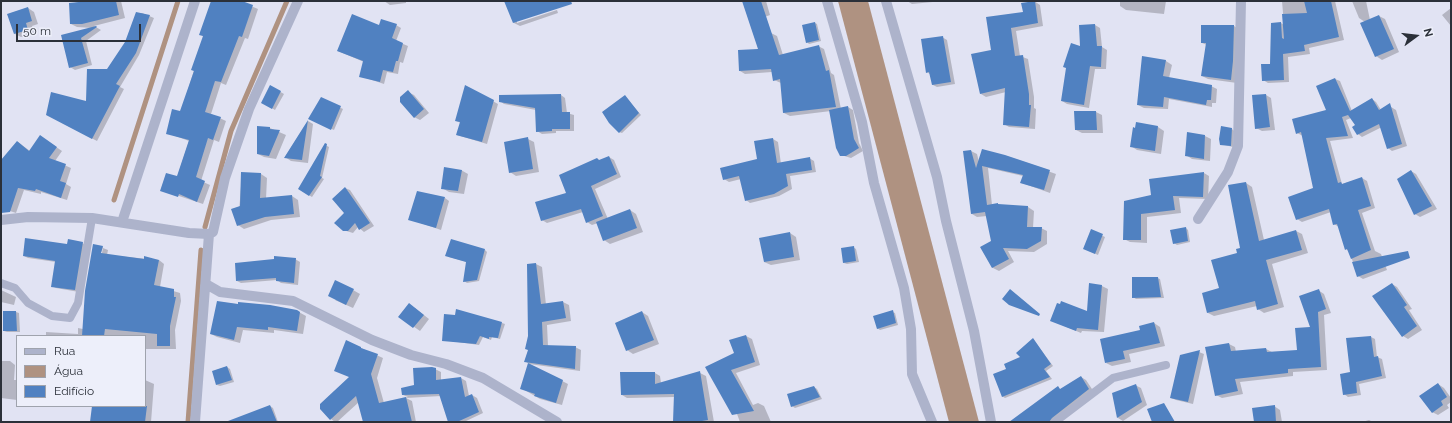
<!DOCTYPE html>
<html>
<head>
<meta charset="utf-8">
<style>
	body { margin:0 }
	#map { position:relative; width:1452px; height:423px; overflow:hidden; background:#e1e3f3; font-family:Raleway,sans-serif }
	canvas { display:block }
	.frame { position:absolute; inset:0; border:2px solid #2b3039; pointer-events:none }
	.legend { position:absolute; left:16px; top:335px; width:130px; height:72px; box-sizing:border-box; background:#edeffa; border:1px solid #9fa3ad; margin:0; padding:5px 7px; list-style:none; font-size:12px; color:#2b3039 }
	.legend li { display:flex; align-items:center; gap:8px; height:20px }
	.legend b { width:20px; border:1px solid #9fa3ad }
	.north { position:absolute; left:1396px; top:16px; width:40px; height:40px; -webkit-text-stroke:3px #edeffa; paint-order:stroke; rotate:75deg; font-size:11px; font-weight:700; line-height:16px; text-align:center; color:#2b3039 }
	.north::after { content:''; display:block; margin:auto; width:14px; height:18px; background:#2b3039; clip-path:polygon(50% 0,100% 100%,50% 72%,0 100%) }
	.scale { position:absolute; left:16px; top:24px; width:125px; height:18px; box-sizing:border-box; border:2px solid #2b3039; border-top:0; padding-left:5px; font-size:12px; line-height:14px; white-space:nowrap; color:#2b3039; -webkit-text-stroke:3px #edeffa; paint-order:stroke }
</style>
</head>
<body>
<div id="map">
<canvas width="1452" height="423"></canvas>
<div class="frame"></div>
<ul class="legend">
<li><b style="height:5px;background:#adb3cb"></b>Rua</li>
<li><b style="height:11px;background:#af9281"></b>Água</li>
<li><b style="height:11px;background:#5081c1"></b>Edifício</li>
</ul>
<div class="north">N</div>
<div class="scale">50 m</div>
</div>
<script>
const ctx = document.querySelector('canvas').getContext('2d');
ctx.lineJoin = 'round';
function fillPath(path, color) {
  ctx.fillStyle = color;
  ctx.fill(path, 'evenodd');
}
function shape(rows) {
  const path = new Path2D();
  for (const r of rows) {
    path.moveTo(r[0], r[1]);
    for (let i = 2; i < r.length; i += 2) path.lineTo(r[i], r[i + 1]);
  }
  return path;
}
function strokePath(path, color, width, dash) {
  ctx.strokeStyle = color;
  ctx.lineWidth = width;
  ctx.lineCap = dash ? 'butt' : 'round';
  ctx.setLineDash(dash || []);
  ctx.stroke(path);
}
fillPath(shape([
	[838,1,868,1,979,422,949,422]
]), '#af9281');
fillPath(shape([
	[83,1,121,1,125,18,94,26,101,30,86,41,92,65,75,70,70,67,62,36,92,28,77,27,71,24,70,4],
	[217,1,239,1,258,9,248,39,245,38,226,85,221,83,211,114,226,121,219,142,214,140,201,181,210,185,203,204,161,190,177,178,189,141,167,133,181,113,204,37,200,34],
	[384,1,406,1,406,3,390,5],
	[506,1,554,1,517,21,517,23,557,10,558,13,520,26,514,23],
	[743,1,766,1,770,15,754,21],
	[907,1,943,1,912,4],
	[1034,1,1040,5,1043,26,1016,31,1020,56,1028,59,1034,97,1034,108,1036,109,1035,129,1009,127,1004,124,1006,92,986,97,981,94,992,51],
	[1120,1,1166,1,1164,14,1126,10,1120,6],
	[1282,1,1335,1,1344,40,1309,48,1310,54,1288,57,1289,82,1268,83,1263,80,1271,64,1281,23,1284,25],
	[1352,1,1366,1,1370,20,1379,16,1385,19,1399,52,1382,60,1376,56,1365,22,1359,18],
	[28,8,34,12,38,24,32,26,34,33,21,37,15,34],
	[1451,8,1451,26,1442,15],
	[137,13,142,13,154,18,139,55,120,87,124,89,97,141,51,117,88,103,125,43],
	[815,23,817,24,821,41,809,44,807,42],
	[396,25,401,28,396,41,408,46,403,63,400,62,398,74,387,72,384,84,360,76,364,62,338,51,379,27],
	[1095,25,1100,28,1102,47,1107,50,1106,69,1095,69,1089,108,1067,104,1062,101,1081,47,1080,26],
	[1234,26,1240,30,1237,83,1208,79,1202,76,1207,45,1202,43],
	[771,33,777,36,783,55,818,46,824,49,831,73,834,75,841,109,848,107,853,110,859,143,863,151,851,158,841,155,831,111,790,116,784,113,781,83,774,80,772,72,745,74,740,71],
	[942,37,947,40,955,84,937,87,933,85,931,75,927,72],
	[1143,57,1166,61,1172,65,1169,78,1211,86,1217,89,1216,103,1212,103,1212,107,1169,99,1168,109,1144,108,1138,105],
	[1335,79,1340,81,1352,111,1372,99,1376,102,1381,110,1391,107,1396,110,1407,146,1392,151,1388,148,1382,127,1362,137,1358,134,1356,126,1351,118,1346,120,1353,138,1330,141,1342,184,1362,178,1367,181,1375,208,1362,213,1375,251,1381,254,1387,270,1363,279,1358,276,1349,251,1346,249,1339,227,1334,224,1331,212,1302,222,1297,219,1315,189,1303,136,1297,133,1328,111],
	[270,86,284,94,275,110,262,102],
	[466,86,498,104,487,144,457,135,461,123,456,121],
	[408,92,414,95,429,113,420,120,414,117],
	[561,95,565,98,567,113,574,115,574,131,556,131,556,133,542,134,537,131,536,110,504,104,500,101],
	[1266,95,1271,98,1275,130,1262,131,1256,128],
	[625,96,641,115,622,133,619,132],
	[322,99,343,109,334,130,312,120],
	[1075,112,1096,112,1102,115,1103,133,1082,133,1076,130],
	[308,121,313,124,308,163,291,161,285,157],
	[1137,124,1158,127,1164,131,1161,154,1137,150,1131,146],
	[258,127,270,128,286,135,276,159,264,157,258,154],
	[1232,129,1234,131,1233,147,1221,144],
	[1205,136,1211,139,1210,161,1192,159,1186,155],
	[528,139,534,142,539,172,516,176,510,172],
	[773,139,778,142,781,164,809,158,814,161,816,172,790,176,792,189,779,196,750,203,746,200,741,179,729,182,724,179,758,159],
	[46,140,62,151,55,161,71,168,66,184,71,187,67,200,41,192,41,194,24,190,16,213,1,208,1,162,18,142,30,151],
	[325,145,329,147,322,178,324,179,312,197,299,189],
	[971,151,977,154,979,162,1005,156,1056,174,1050,193,1022,183,1023,176,988,168,992,205,1028,207,1034,211,1033,228,1041,228,1047,231,1047,244,1034,252,1008,251,1014,262,999,271,993,268,982,248,992,242,987,216,977,217,972,214,964,152],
	[609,157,614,160,621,177,595,189,608,219,630,210,636,214,643,232,610,244,604,240,598,223,592,225,587,222,583,212,547,223,542,220,568,194,597,159,600,161],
	[461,170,468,174,464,194,449,192,442,188],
	[1411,171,1416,174,1437,209,1420,217,1415,214],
	[242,173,261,174,267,178,266,199,292,196,298,200,300,217,271,220,244,229,238,225],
	[1204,173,1209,176,1208,199,1179,198,1181,213,1147,217,1147,243,1130,242,1124,239,1153,195],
	[1246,183,1252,187,1264,240,1296,231,1302,234,1308,253,1272,264,1284,307,1264,313,1258,309,1257,306,1214,316,1208,313,1241,249],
	[345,188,350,190,374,226,364,232,358,227,353,233,343,230,346,213],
	[445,198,449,201,441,230,409,219],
	[1186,228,1188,230,1190,242,1177,245,1174,243],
	[1092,231,1105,237,1098,255,1087,250],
	[790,233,796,237,800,260,771,265,764,262],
	[82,243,86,245,79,292,56,288,52,286,56,262,28,258,24,256],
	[94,245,103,247,99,258,101,258,103,248,108,250,107,255,159,260,164,264,160,287,180,293,181,301,175,330,176,349,145,349,145,336,46,336,46,332,78,334,78,328,83,329],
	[853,247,856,249,859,262,847,264,844,263],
	[485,250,487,252,479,281,467,283,464,281,467,262,449,257],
	[295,259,300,262,298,285,281,283,277,280,241,283,237,281],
	[536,264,542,267,546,305,563,302,569,305,571,321,547,325,548,346,575,347,581,350,580,371,529,364,568,384,562,405,540,399,521,388,529,364,525,361,529,350,528,265],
	[1157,278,1160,279,1164,298,1136,299,1133,297],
	[1090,284,1102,286,1108,289,1104,332,1082,331,1081,333,1057,323,1088,313],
	[1392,284,1397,287,1412,309,1409,310,1422,330,1408,339,1403,336],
	[1,290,16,297,14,305,1,302],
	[353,290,360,294,353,308,335,300],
	[1318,290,1324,294,1331,313,1324,315,1327,370,1293,372,1293,376,1240,382,1243,394,1222,398,1216,395,1229,344,1235,347,1236,352,1266,349,1272,352,1298,351,1311,328],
	[218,302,297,311,306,316,303,334,274,330,274,333,243,330,240,343,217,337,211,334],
	[415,308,429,319,420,331,400,317],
	[16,312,19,313,20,332,7,332,4,331],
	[642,312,648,316,659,344,633,354,627,350],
	[892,312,895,313,898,325,880,330,877,328],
	[502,323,505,324,500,339,492,337,491,340,483,337,479,345,443,340],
	[1154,323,1160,327,1165,346,1129,354,1131,362,1112,366,1106,363,1142,331],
	[746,336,752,339,760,365,736,373,753,405,758,403,764,406,771,422,740,422,737,414,731,411,706,367,735,354],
	[1371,337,1375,339,1377,357,1382,359,1386,378,1359,384,1361,395,1348,397,1344,394,1351,373],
	[1033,339,1053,366,1046,371,1052,379,1005,398,1002,396,1007,370,1022,358],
	[361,348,383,358,377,378,384,403,408,397,403,395,435,369,441,372,441,381,461,378,466,381,469,396,472,395,477,398,483,413,464,422,449,422,441,396,406,398,412,401,416,422,364,422,359,402,337,422,335,422,331,419,350,378],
	[1199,352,1204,354,1193,404,1176,400,1171,398],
	[1,361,10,361,15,365,14,380,17,380,17,400,1,398],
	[227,367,230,369,234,382,220,386,217,385],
	[655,373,660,376,661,383,700,373,706,376,714,422,674,422,675,397,627,398,622,395],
	[1081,377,1086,380,1094,392,1056,422,1020,422,1058,388,1061,390],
	[145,380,154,384,151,422,91,422,93,406,145,406],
	[1438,384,1444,388,1451,398,1451,402,1447,405,1449,408,1438,415,1432,412],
	[1135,385,1141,388,1147,405,1123,421,1118,418,1113,394],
	[814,387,817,389,822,399,795,408,792,406],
	[270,406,273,408,278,422,237,422],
	[1274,406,1280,410,1282,422,1255,422],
	[1369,420,1373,422,1362,422]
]), '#0003');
strokePath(shape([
	[114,200,178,1],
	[205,227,231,131,287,1],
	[188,422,201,250]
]), '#af9281', 5);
fillPath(shape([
	[89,1,116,1,119,15,82,24,70,24,69,3],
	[211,1,242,1,253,5,242,37,239,36,221,82,215,81,205,112,221,117,213,140,208,138,196,177,205,181,197,202,179,194,178,197,160,191,166,173,177,176,189,140,166,134,172,109,180,111,194,71,191,70,203,36,199,35],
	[504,1,571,1,572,4,513,23],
	[742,1,761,1,779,55,819,45,826,71,829,70,836,107,783,113,780,79,773,81,771,69,739,71,738,50,758,49],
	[1035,1,1038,23,1011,28,1015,56,1023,55,1029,94,1029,105,1031,105,1029,127,1003,125,1005,88,980,94,971,54,991,50,986,17,1023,12,1021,3],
	[1304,1,1331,1,1339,37,1304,45,1305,51,1283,54,1284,80,1262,81,1261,64,1270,64,1271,23,1281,22,1282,38,1284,39,1282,14,1307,13],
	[28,7,32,21,26,23,28,30,14,34,7,14],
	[136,12,150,15,136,53,116,84,120,86,92,139,46,115,51,92,86,101,87,69,107,69,125,42],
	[352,14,379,25,381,19,397,24,392,38,403,43,398,61,396,61,393,72,383,70,380,82,359,77,363,61,337,51],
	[1379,15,1394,49,1375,57,1360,23],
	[815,22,819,40,806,43,802,25],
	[1095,24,1097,46,1102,46,1101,67,1090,66,1084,105,1061,101,1066,68,1063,67,1071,43,1080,46,1079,25],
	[1201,25,1234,25,1233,61,1231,80,1201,76,1206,43,1201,43],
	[96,26,97,27,81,38,88,63,69,68,61,35],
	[943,36,951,82,932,85,929,72,926,73,921,39],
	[1142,56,1166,60,1163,76,1212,85,1211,100,1207,100,1206,105,1164,97,1163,107,1137,105],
	[1335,78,1350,111,1372,98,1379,110,1390,103,1402,144,1387,149,1379,124,1357,135,1352,127,1355,125,1348,115,1342,117,1348,136,1326,138,1338,183,1341,182,1342,184,1362,177,1371,206,1358,210,1371,250,1351,259,1347,249,1345,250,1337,224,1333,225,1329,209,1296,220,1288,197,1313,188,1301,132,1296,134,1292,119,1326,110,1316,86],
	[270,85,281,91,272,109,261,103],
	[465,85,494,100,482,142,456,135,460,122,455,121],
	[408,90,424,109,414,118,400,102,400,97],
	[561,94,562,112,570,112,570,129,552,129,552,131,536,132,535,108,499,102,499,95],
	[1266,94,1270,127,1255,129,1252,95],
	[625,95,639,113,619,133,609,123,602,112],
	[321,97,341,106,331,130,308,119],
	[848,106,854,139,859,148,846,156,840,156,836,148,829,110],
	[1074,111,1096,111,1097,130,1075,130],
	[308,120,302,160,284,158],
	[1136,122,1158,126,1155,151,1130,147,1133,127,1135,128],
	[257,126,270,127,270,129,280,130,269,156,257,154],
	[1221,126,1232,128,1231,146,1220,145,1219,139],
	[1187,132,1205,135,1204,159,1185,156],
	[40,135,57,147,49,158,66,164,60,181,66,183,61,198,36,189,35,191,18,188,10,212,1,213,1,160,17,141,29,151],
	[528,137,533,169,509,173,504,142],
	[773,138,777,163,810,157,812,170,786,174,788,186,774,194,745,201,739,176,723,180,720,168,757,159,754,141],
	[325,143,327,144,320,176,322,177,309,196,298,189],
	[982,149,1005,155,1050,170,1044,190,1020,183,1023,175,982,166,987,205,998,203,998,204,1028,206,1027,227,1042,227,1041,241,1027,249,1003,248,1009,259,992,268,980,247,991,241,985,212,971,214,963,151,971,150,976,168],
	[609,156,617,174,591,186,603,216,586,223,581,209,541,221,535,202,566,193,559,175,597,158,599,160],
	[444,167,462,170,458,191,441,189],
	[1411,170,1432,206,1414,215,1397,179],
	[241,172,261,173,260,198,292,195,294,214,265,217,237,226,231,209,240,206],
	[1204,172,1203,197,1173,196,1175,210,1141,214,1141,240,1123,240,1124,201,1151,195,1149,179],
	[1246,182,1259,241,1296,230,1302,250,1266,260,1278,304,1257,310,1255,301,1207,313,1202,293,1219,288,1211,260,1237,253,1236,249,1240,248,1228,185],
	[345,187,370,223,359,230,355,223,348,231,343,231,334,223,344,213,332,199],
	[417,191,445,197,436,228,408,220],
	[630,209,637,228,603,241,596,222],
	[1186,227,1188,241,1173,244,1170,230],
	[1091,229,1103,234,1095,254,1083,249],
	[790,232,794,257,764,262,759,238],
	[25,238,67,244,68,239,83,242,75,290,51,287,55,261,23,256],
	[451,239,485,249,477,280,463,282,466,262,445,256],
	[93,244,103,246,101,253,144,259,144,256,159,260,154,285,174,289,174,297,176,297,170,326,170,346,157,346,157,334,105,329,104,336,82,336,85,291],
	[854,246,856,261,843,263,841,248],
	[1408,251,1410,258,1357,277,1352,262],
	[274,256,296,258,294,283,276,281,276,278,236,281,235,263,274,259],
	[536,263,541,304,563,301,566,318,542,322,543,345,576,346,575,369,524,362,528,350,525,349,528,336,527,264],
	[1132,277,1158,277,1161,297,1132,298],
	[335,280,354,289,346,305,328,296],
	[1089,283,1102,285,1098,330,1077,328,1076,331,1050,321,1057,303,1060,304,1061,301,1087,311],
	[1392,283,1407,305,1404,307,1417,326,1402,337,1372,296],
	[1010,289,1040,314,1039,316,1009,305,1002,299],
	[1319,289,1326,309,1318,312,1321,367,1288,369,1288,373,1235,379,1238,391,1215,396,1205,347,1229,343,1231,351,1266,348,1267,352,1297,350,1295,328,1310,327,1299,296],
	[217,301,238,304,238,302,270,305,297,310,300,312,297,331,268,327,268,330,237,327,234,340,210,334],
	[409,303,424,315,413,328,398,317],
	[456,309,502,322,498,338,489,337,489,339,480,336,476,344,442,341,444,314,455,315],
	[893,310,896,323,877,329,873,316],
	[3,311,16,311,17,331,3,331],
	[642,311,654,340,626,351,615,323],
	[1154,322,1160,343,1123,351,1125,359,1105,363,1100,339,1140,330,1139,326],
	[746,335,755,362,731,370,754,411,732,415,705,367,734,353,729,340],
	[1371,336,1374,357,1378,356,1382,376,1356,382,1357,393,1343,395,1340,374,1350,372,1346,338],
	[1033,338,1051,364,1044,369,1050,377,1002,397,993,374,1006,369,1004,364,1020,357,1016,353],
	[346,340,361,347,361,348,378,354,371,374,379,403,406,397,412,422,363,422,356,396,330,420,320,409,320,404,349,377,334,371],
	[1200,350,1188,402,1170,398,1180,355],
	[528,363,563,380,556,403,534,396,535,394,520,389],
	[227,366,232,380,216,385,212,371],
	[432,367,436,368,436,380,461,377,465,397,472,394,479,412,457,422,448,422,439,394,402,395,401,388,414,385,413,368],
	[700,371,708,420,696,422,673,422,674,394,621,395,620,372,655,372,655,384],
	[1081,376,1089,389,1052,418,1049,422,1009,422,1058,386,1060,389],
	[1438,383,1447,397,1441,401,1443,405,1432,413,1419,396],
	[1136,384,1142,402,1117,418,1112,393],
	[814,386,820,397,791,407,787,394],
	[1164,403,1175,422,1152,422,1147,409],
	[270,405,277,422,229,422,228,421],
	[1275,405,1276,422,1254,422,1252,408],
	[92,406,147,406,145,422,90,422]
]), '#5081c1');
strokePath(shape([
	[1,283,15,288,28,303,52,316,70,318,78,303,92,218],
	[1055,422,1113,378,1166,365]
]), '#adb3cb', 8);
strokePath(shape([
	[827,1,862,122,874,183,904,288,911,329,912,374,932,422],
	[886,1,937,177,946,221,974,331,991,422],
	[1198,219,1228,172,1238,146,1241,1],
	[1,220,28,217,92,218,189,233,209,234],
	[122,222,195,1],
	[206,284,220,292,293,301,372,340,411,355,446,364,483,378,557,422],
	[195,422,209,234,213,232,225,178,249,109,298,1]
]), '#adb3cb', 10);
</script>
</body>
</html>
